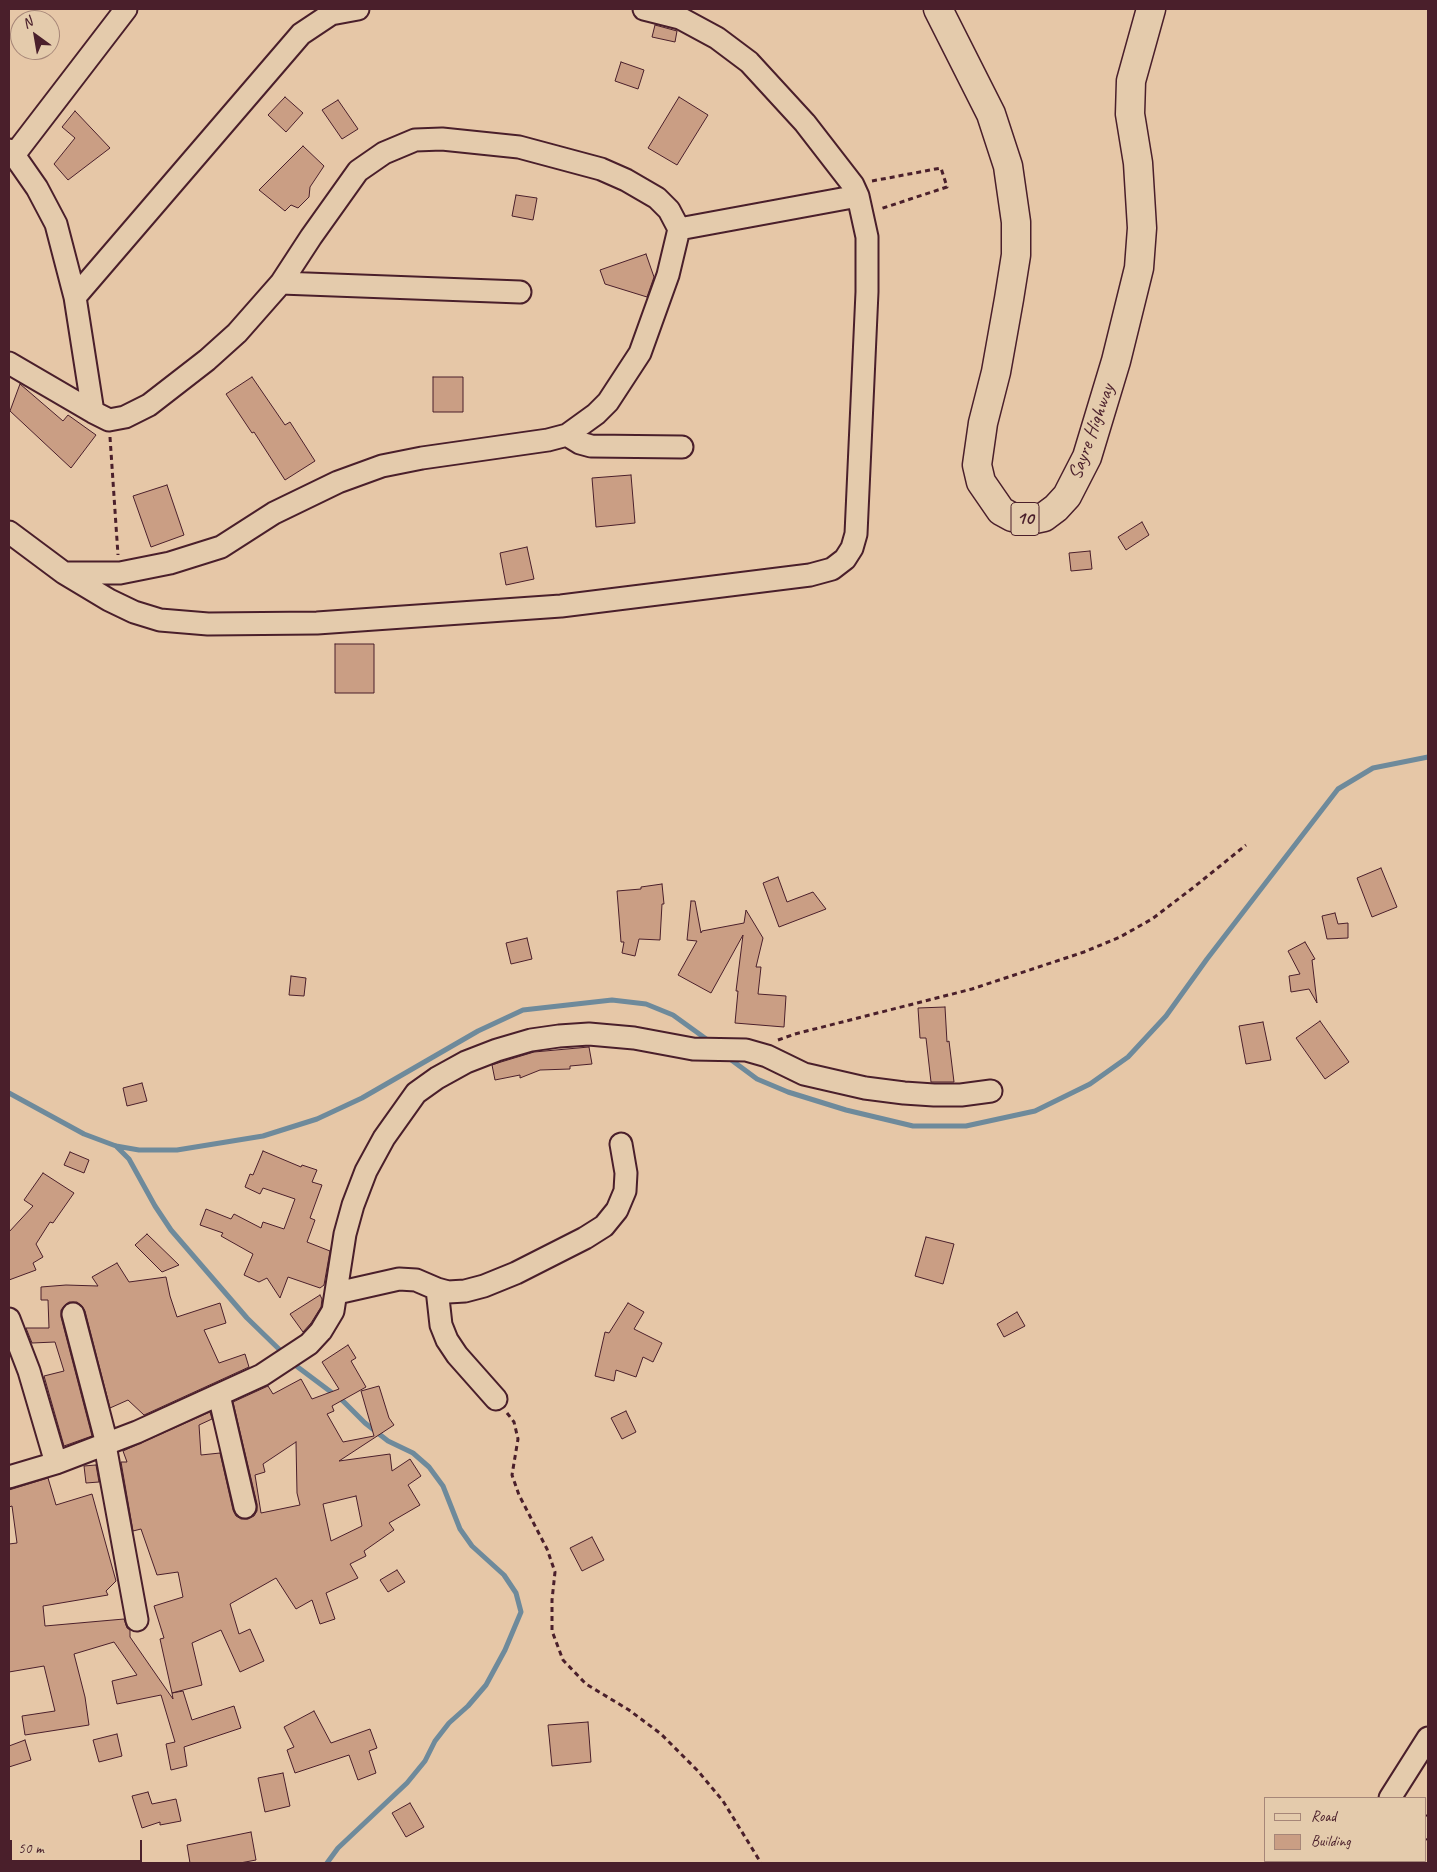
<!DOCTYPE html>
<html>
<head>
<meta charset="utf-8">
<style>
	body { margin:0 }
	#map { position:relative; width:1437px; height:1872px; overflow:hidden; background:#e6c7a7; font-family:Caveat,sans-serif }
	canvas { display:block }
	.frame { position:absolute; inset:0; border:10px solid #4a1f2b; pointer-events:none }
	.legend { position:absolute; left:1264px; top:1797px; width:162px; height:65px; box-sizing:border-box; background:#e4cbac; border:1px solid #a68678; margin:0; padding:6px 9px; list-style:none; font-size:15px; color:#4a1f2b }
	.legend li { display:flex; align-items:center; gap:10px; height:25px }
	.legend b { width:25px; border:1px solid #a68678 }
	.north { position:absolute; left:10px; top:10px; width:50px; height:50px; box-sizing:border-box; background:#e4cbac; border:1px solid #a68678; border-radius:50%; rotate:328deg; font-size:14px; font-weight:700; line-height:20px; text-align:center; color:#4a1f2b }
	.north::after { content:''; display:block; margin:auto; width:18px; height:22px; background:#4a1f2b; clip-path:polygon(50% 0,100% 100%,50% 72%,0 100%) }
	.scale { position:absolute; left:10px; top:1840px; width:132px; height:22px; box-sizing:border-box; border:2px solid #4a1f2b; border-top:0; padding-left:6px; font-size:15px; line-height:18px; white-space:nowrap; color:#4a1f2b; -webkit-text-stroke:4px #e4cbac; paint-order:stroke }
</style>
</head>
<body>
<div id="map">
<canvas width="1437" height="1872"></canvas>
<div class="frame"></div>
<ul class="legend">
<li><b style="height:6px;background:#e4cbac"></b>Road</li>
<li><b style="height:14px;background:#ca9e84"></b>Building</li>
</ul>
<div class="north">N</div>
<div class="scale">50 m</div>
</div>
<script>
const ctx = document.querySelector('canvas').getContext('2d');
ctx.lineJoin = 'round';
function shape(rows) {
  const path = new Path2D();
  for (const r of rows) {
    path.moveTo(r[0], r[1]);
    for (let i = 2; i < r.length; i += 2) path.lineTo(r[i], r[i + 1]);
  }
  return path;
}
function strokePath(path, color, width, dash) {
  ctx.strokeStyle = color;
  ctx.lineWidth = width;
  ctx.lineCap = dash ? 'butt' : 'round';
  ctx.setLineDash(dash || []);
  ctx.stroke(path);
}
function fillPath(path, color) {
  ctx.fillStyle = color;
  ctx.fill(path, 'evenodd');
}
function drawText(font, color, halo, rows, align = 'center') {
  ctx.font = font + ' Caveat,sans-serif';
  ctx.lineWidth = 5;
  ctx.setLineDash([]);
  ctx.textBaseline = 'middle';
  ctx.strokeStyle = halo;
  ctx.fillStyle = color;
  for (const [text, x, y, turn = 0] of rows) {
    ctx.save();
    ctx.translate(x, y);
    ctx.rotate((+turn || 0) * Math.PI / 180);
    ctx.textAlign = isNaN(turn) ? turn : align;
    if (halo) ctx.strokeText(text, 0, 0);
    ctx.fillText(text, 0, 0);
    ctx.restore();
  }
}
strokePath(shape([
	[730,1059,757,1079,788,1092,846,1110,913,1126,966,1126,1035,1111,1090,1084,1128,1057,1166,1016,1207,959,1338,789,1373,768,1428,757],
	[9,1093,84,1134,116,1146,139,1150,177,1150,263,1136,317,1119,362,1098,478,1031,523,1010,612,1000,646,1004,673,1015,709,1041],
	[116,1146,129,1159,155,1206,171,1230,247,1318,284,1354],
	[295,1365,343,1401,365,1423,388,1441,413,1453,429,1467,443,1486,460,1529,472,1546,504,1575,516,1593,521,1612,505,1650,486,1685,468,1706,449,1723,435,1741,425,1761,407,1783,338,1848,327,1863]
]), '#6e8a9b', 5);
const building = shape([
	[655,25,677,31,675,42,652,37,655,25],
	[621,62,644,70,638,89,615,81,621,62],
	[285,97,303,113,286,132,268,115,285,97],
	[679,97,708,115,677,165,648,148,679,97],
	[338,100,358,129,342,139,322,110,338,100],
	[75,111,110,148,68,180,54,164,75,138,62,127,75,111],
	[303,146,324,166,310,187,309,197,298,208,291,205,285,211,259,190,303,146],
	[516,195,537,198,533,220,512,216,516,195],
	[646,254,654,277,647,297,605,284,600,270,646,254],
	[252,377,285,425,290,422,315,461,285,480,254,432,252,433,226,394,252,377],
	[433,377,463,377,463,412,433,412,433,377],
	[20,384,63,421,68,415,96,435,71,468,10,411,20,384],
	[631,475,635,523,596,527,592,478,631,475],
	[167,485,184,535,151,547,133,496,167,485],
	[1142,522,1149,535,1126,550,1118,537,1142,522],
	[527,547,534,579,506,585,500,553,527,547],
	[1090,551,1092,569,1071,571,1069,553,1090,551],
	[335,644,374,644,374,693,335,693,335,644],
	[1381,868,1397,907,1372,917,1357,878,1381,868],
	[778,877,787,902,813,892,826,909,779,927,763,883,778,877],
	[662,884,664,904,662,904,660,940,639,939,635,956,622,953,624,942,621,942,617,891,641,889,641,887,662,884],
	[691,901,695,901,701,933,702,931,744,923,746,910,763,938,756,967,761,967,758,994,786,996,784,1027,735,1023,738,991,736,991,743,935,711,993,678,975,697,941,687,940,691,901],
	[1335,913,1338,924,1348,923,1348,938,1327,939,1322,916,1335,913],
	[527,938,532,959,511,964,506,943,527,938],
	[1305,942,1315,959,1312,960,1317,1003,1309,989,1291,992,1289,976,1300,974,1288,951,1305,942],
	[291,976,306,978,304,996,289,995,291,976],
	[945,1007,947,1042,949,1041,954,1082,931,1082,926,1038,920,1038,918,1008,945,1007],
	[1320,1021,1349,1062,1325,1079,1296,1038,1320,1021],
	[1263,1022,1271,1060,1246,1064,1239,1026,1263,1022],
	[589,1047,592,1064,570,1066,570,1069,540,1070,520,1078,520,1075,495,1080,492,1065,501,1062,534,1052,589,1047],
	[142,1083,147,1101,127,1106,123,1088,142,1083],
	[263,1151,301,1167,302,1165,317,1170,312,1182,322,1185,310,1218,315,1220,307,1242,330,1251,324,1285,320,1288,288,1277,280,1298,267,1278,259,1282,244,1275,253,1254,221,1236,223,1233,200,1225,206,1209,231,1219,234,1214,261,1228,263,1222,284,1229,295,1199,263,1188,260,1194,245,1187,250,1174,253,1175,263,1151],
	[70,1152,89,1160,84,1173,64,1165,70,1152],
	[43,1173,74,1193,53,1223,50,1222,36,1244,43,1257,33,1263,36,1270,9,1280,9,1232,33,1206,24,1200,43,1173],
	[147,1234,179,1265,162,1272,135,1245,147,1234],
	[926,1237,954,1244,943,1284,915,1276,926,1237],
	[117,1263,129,1282,166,1277,170,1296,177,1317,220,1303,226,1323,204,1330,219,1363,245,1354,249,1367,144,1415,128,1400,110,1408,85,1311,82,1306,77,1302,69,1302,65,1305,61,1310,61,1317,92,1436,64,1446,44,1376,64,1371,55,1342,32,1343,26,1328,49,1328,48,1300,41,1300,41,1287,66,1285,98,1286,92,1277,117,1263],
	[320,1295,322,1299,321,1307,311,1323,303,1332,290,1314,320,1295],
	[628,1303,644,1312,634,1329,662,1343,653,1362,643,1357,636,1377,616,1370,614,1381,595,1376,605,1332,609,1333,628,1303],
	[1017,1312,1025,1326,1004,1337,997,1324,1017,1312],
	[348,1345,356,1358,351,1361,366,1387,332,1406,334,1411,327,1414,343,1442,374,1436,361,1391,379,1386,389,1418,394,1425,339,1461,390,1454,392,1471,410,1459,421,1476,408,1485,420,1505,389,1523,394,1530,364,1551,366,1556,350,1564,358,1578,326,1593,335,1619,320,1624,312,1600,296,1609,276,1578,230,1604,239,1634,250,1629,264,1661,240,1672,221,1630,192,1643,202,1685,172,1693,160,1639,164,1638,154,1606,183,1597,178,1572,157,1575,141,1529,133,1531,121,1462,127,1462,123,1451,210,1412,212,1419,199,1425,201,1455,220,1453,233,1510,236,1516,241,1519,248,1519,254,1516,257,1511,257,1504,233,1402,268,1386,273,1394,301,1379,312,1399,339,1389,322,1362,348,1345],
	[296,1442,297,1493,300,1505,261,1513,255,1475,265,1472,263,1464,296,1442],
	[356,1496,362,1526,331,1541,323,1504,356,1496],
	[626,1411,636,1432,622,1439,611,1418,626,1411],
	[96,1465,99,1482,86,1483,84,1466,96,1465],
	[48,1478,56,1505,92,1494,116,1581,106,1591,108,1595,43,1606,45,1626,124,1619,127,1628,130,1630,130,1637,173,1699,172,1693,183,1691,192,1720,234,1706,241,1728,184,1747,187,1766,171,1770,166,1744,175,1742,161,1695,117,1704,112,1681,137,1675,114,1642,74,1654,85,1697,89,1725,25,1735,22,1716,55,1711,44,1666,9,1672,9,1544,17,1543,12,1506,9,1507,9,1490,48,1478],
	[592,1537,604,1560,582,1571,570,1548,592,1537],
	[397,1570,405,1582,388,1592,380,1580,397,1570],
	[314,1711,331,1743,370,1729,377,1748,369,1751,376,1773,358,1780,349,1755,295,1773,287,1750,294,1747,284,1727,314,1711],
	[588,1722,591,1762,552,1766,548,1725,588,1722],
	[117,1734,122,1756,99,1762,93,1740,117,1734],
	[25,1740,31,1760,9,1767,9,1746,25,1740],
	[283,1773,290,1806,265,1812,258,1778,283,1773],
	[148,1792,152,1804,176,1799,181,1821,160,1825,160,1822,142,1828,132,1796,148,1792],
	[410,1803,424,1827,406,1837,392,1813,410,1803],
	[251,1832,256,1860,240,1863,190,1863,187,1845,251,1832]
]);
fillPath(building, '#ca9e84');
strokePath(building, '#4a1f2b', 1);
const minor = shape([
	[9,150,14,155,126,9],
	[14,155,37,188,56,224,75,297,93,412],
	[679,229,858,196],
	[281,283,520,292],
	[75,297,301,34,331,14,358,9],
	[9,363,93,412,109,420,125,417,149,405,207,360,237,333,281,283,311,237,358,171,384,153,415,140,442,139,519,147,601,169,626,180,657,198,669,210,679,229,668,275,640,353,608,402,596,414,567,435,548,440,422,458,382,466,338,482,274,513,221,547,170,563,120,573,64,573],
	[567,435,580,443,591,446,682,447],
	[9,532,64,573,109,600,134,612,160,620,208,624,317,623,561,606,810,575,832,569,845,559,852,548,856,534,867,292,867,237,858,196,853,185,805,123,749,62,717,38,680,18,644,9],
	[437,1289,441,1325,447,1340,457,1355,496,1399],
	[337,1293,399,1279,416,1280,437,1289,448,1292,465,1291,484,1286,516,1273,585,1238,604,1226,617,1210,625,1191,626,1173,621,1144],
	[73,1314,107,1444],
	[9,1319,29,1371,56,1463],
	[219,1395,245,1507],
	[105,1445,137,1620],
	[9,1477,56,1463,137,1432,262,1375,309,1344,321,1331,333,1311,345,1234,353,1205,366,1171,384,1138,416,1093,437,1078,466,1062,497,1050,531,1040,559,1036,589,1034,634,1038,693,1049,746,1050,767,1056,804,1074,865,1088,904,1093,934,1095,961,1095,991,1091],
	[1390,1798,1428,1738],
	[1426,1827,1428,1828]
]);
const trunk = shape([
	[938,9,991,114,1008,166,1016,222,1016,255,1009,299,996,372,983,423,977,465,981,482,1001,511,1012,517,1030,520,1044,517,1056,508,1067,496,1087,457,1116,361,1139,268,1142,228,1138,163,1130,114,1131,81,1151,9]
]);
strokePath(minor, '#4a1f2b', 25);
strokePath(trunk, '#4a1f2b', 31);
strokePath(shape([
	[872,181,941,168,947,187,880,209],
	[110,437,118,555],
	[778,1040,795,1034,972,989,1084,952,1120,937,1152,919,1194,887,1246,845],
	[507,1413,514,1422,518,1439,512,1475,519,1495,547,1549,555,1572,552,1600,552,1631,563,1660,586,1684,629,1710,661,1734,698,1771,723,1801,761,1863]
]), '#4a1f2b', 3, [5, 4]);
strokePath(minor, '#e4cbac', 21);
strokePath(trunk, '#e4cbac', 28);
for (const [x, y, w] of [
	[1025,519,28]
]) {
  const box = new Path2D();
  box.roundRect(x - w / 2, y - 16.5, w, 33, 4);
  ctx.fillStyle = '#e4cbac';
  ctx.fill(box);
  strokePath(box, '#4a1f2b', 1);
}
drawText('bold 19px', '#4a1f2b', null, [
	["10",1025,519]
]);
drawText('20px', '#4a1f2b', '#e4cbac', [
	["Sayre Highway",1092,432,-70]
]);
</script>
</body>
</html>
